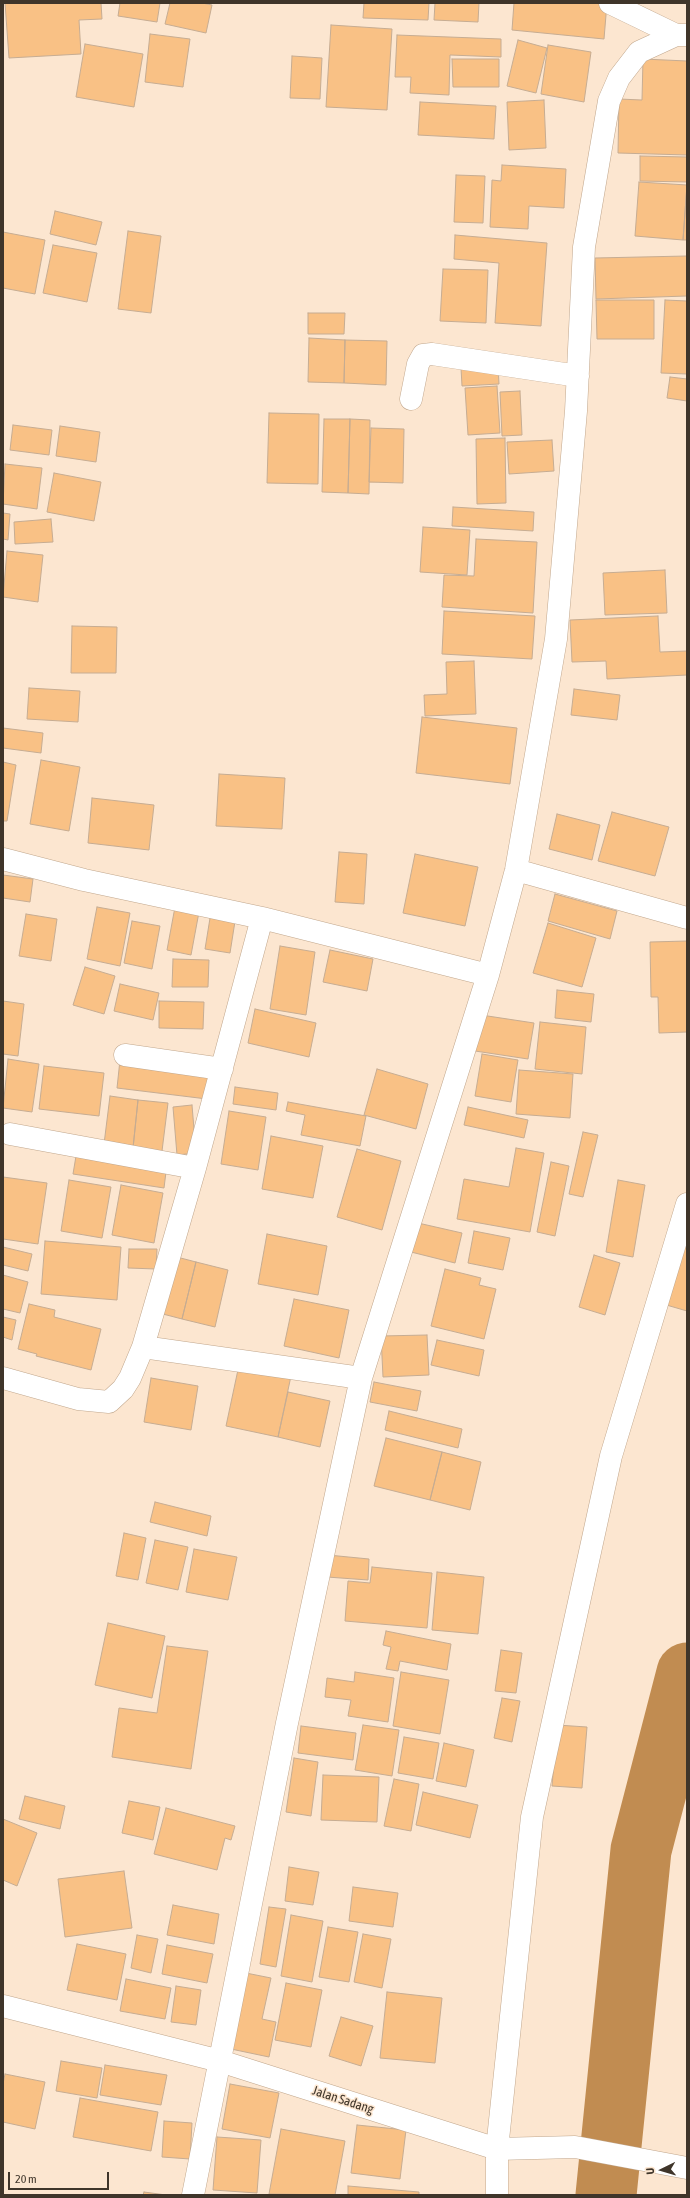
<!DOCTYPE html>
<html>
<head>
<meta charset="utf-8">
<style>
	body { margin:0 }
	#map { position:relative; width:690px; height:2198px; overflow:hidden; background:#fce6d0; font-family:"Asap Condensed",sans-serif }
	canvas { display:block }
	.frame { position:absolute; inset:0; border:4px solid #3f352a; pointer-events:none }
	.north { position:absolute; left:642px; top:2150px; width:40px; height:40px; -webkit-text-stroke:3px #fce6d0; paint-order:stroke; rotate:265deg; font-size:11px; font-weight:700; line-height:16px; text-align:center; color:#3f352a }
	.north::after { content:''; display:block; margin:auto; width:14px; height:18px; background:#3f352a; clip-path:polygon(50% 0,100% 100%,50% 72%,0 100%) }
	.scale { position:absolute; left:8px; top:2172px; width:101px; height:18px; box-sizing:border-box; border:2px solid #3f352a; border-top:0; padding-left:5px; font-size:12px; line-height:14px; white-space:nowrap; color:#3f352a; -webkit-text-stroke:3px #fce6d0; paint-order:stroke }
</style>
</head>
<body>
<div id="map">
<canvas width="690" height="2198"></canvas>
<div class="frame"></div>
<div class="north">U</div>
<div class="scale">20 m</div>
</div>
<script>
const ctx = document.querySelector('canvas').getContext('2d');
ctx.lineJoin = 'round';
function shape(rows) {
  const path = new Path2D();
  for (const r of rows) {
    path.moveTo(r[0], r[1]);
    for (let i = 2; i < r.length; i += 2) path.lineTo(r[i], r[i + 1]);
  }
  return path;
}
function strokePath(path, color, width, dash) {
  ctx.strokeStyle = color;
  ctx.lineWidth = width;
  ctx.lineCap = dash ? 'butt' : 'round';
  ctx.setLineDash(dash || []);
  ctx.stroke(path);
}
function fillPath(path, color) {
  ctx.fillStyle = color;
  ctx.fill(path, 'evenodd');
}
function drawText(font, color, halo, rows, align = 'center') {
  ctx.font = font + ' "Asap Condensed",sans-serif';
  ctx.lineWidth = 3;
  ctx.setLineDash([]);
  ctx.textBaseline = 'middle';
  ctx.strokeStyle = halo;
  ctx.fillStyle = color;
  for (const [text, x, y, turn = 0] of rows) {
    ctx.save();
    ctx.translate(x, y);
    ctx.rotate((+turn || 0) * Math.PI / 180);
    ctx.textAlign = isNaN(turn) ? turn : align;
    if (halo) ctx.strokeText(text, 0, 0);
    ctx.fillText(text, 0, 0);
    ctx.restore();
  }
}
strokePath(shape([
	[606,2195,641,1850,687,1673]
]), '#c18c51', 61);
const building = shape([
	[5,3,101,3,102,19,79,20,81,54,9,58,5,3],
	[120,3,160,3,157,22,118,16,120,3],
	[170,3,202,3,212,5,206,33,165,24,170,3],
	[364,3,429,3,428,20,363,18,364,3],
	[435,3,479,3,478,22,434,20,435,3],
	[514,3,607,3,604,39,512,30,514,3],
	[331,25,392,29,387,110,326,107,331,25],
	[150,34,190,39,183,87,145,82,150,34],
	[397,35,501,39,501,57,450,55,449,95,410,93,411,77,395,77,397,35],
	[518,40,547,48,536,93,507,86,518,40],
	[85,44,143,54,134,107,76,97,85,44],
	[548,45,591,52,584,102,541,94,548,45],
	[292,56,322,58,320,99,290,98,292,56],
	[452,59,499,59,499,87,453,87,452,59],
	[643,59,687,61,687,155,618,153,619,99,642,100,643,59],
	[544,100,546,148,509,150,507,102,544,100],
	[420,102,496,106,494,139,418,135,420,102],
	[640,156,687,157,687,182,640,181,640,156],
	[502,165,566,169,564,208,529,206,528,229,490,227,492,180,501,181,502,165],
	[456,175,485,176,483,223,454,222,456,175],
	[639,182,687,185,683,240,635,236,639,182],
	[687,185,687,240,683,240,687,185],
	[55,211,102,222,96,245,50,234,55,211],
	[128,231,161,236,151,313,118,309,128,231],
	[3,232,45,240,35,294,3,288,3,232],
	[455,235,547,243,541,326,495,323,499,263,454,259,455,235],
	[53,245,97,253,87,302,43,293,53,245],
	[687,256,687,296,596,299,595,258,687,256],
	[443,269,488,270,486,323,440,321,443,269],
	[596,300,654,300,654,339,597,339,596,300],
	[665,300,687,301,687,374,661,373,665,300],
	[308,313,345,313,344,334,308,334,308,313],
	[309,338,345,340,344,383,308,382,309,338],
	[345,340,387,341,386,385,344,383,345,340],
	[498,366,499,384,462,386,461,368,498,366],
	[670,377,687,379,687,401,667,398,670,377],
	[497,386,500,433,468,435,465,388,497,386],
	[520,391,522,435,502,436,500,392,520,391],
	[269,413,319,414,318,484,267,483,269,413],
	[324,419,350,419,348,493,322,492,324,419],
	[350,419,370,420,369,494,348,493,350,419],
	[13,425,52,430,49,455,10,450,13,425],
	[60,426,100,432,96,462,56,456,60,426],
	[371,428,404,429,403,483,369,482,371,428],
	[505,438,506,503,477,504,476,439,505,438],
	[552,440,554,471,509,474,507,442,552,440],
	[5,464,42,468,37,509,3,504,5,464],
	[54,473,101,482,94,521,47,512,54,473],
	[453,507,534,512,533,531,452,526,453,507],
	[3,513,10,514,8,540,3,539,3,513],
	[51,519,53,542,15,544,14,522,51,519],
	[423,527,470,530,467,575,420,572,423,527],
	[476,539,537,542,533,613,442,607,444,575,474,576,476,539],
	[7,551,43,555,38,602,3,597,7,551],
	[665,570,667,613,605,615,603,573,665,570],
	[444,611,535,616,532,659,442,654,444,611],
	[658,616,660,652,687,651,687,675,607,679,606,661,572,662,570,620,658,616],
	[72,626,117,627,116,673,71,673,72,626],
	[474,661,476,714,425,716,424,695,447,694,446,662,474,661],
	[29,688,80,691,78,722,27,719,29,688],
	[574,689,620,695,617,720,571,715,574,689],
	[422,717,517,728,510,784,416,773,422,717],
	[3,728,43,733,41,753,3,748,3,728],
	[41,760,80,767,69,831,30,824,41,760],
	[3,762,16,765,7,821,3,821,3,762],
	[219,774,285,778,282,829,216,826,219,774],
	[92,798,154,805,149,850,88,843,92,798],
	[612,812,669,827,655,876,598,861,612,812],
	[557,814,600,825,592,860,549,849,557,814],
	[339,852,367,854,364,904,335,902,339,852],
	[415,854,478,867,465,926,403,913,415,854],
	[3,875,33,879,30,902,3,898,3,875],
	[555,894,617,911,610,939,548,921,555,894],
	[97,907,130,913,120,966,87,959,97,907],
	[175,907,199,912,191,955,167,950,175,907],
	[211,912,236,915,230,953,205,949,211,912],
	[26,914,57,919,51,961,19,956,26,914],
	[132,921,160,926,152,969,124,963,132,921],
	[548,923,596,938,582,987,533,973,548,923],
	[687,941,687,1032,659,1033,658,997,651,997,650,942,687,941],
	[280,946,315,952,306,1015,270,1009,280,946],
	[330,950,373,959,367,991,323,982,330,950],
	[173,959,209,960,208,987,172,987,173,959],
	[85,967,115,976,104,1014,73,1005,85,967],
	[120,984,159,993,153,1020,114,1011,120,984],
	[557,990,594,994,591,1022,555,1018,557,990],
	[3,1001,24,1004,18,1056,3,1054,3,1001],
	[159,1001,204,1002,203,1029,159,1028,159,1001],
	[255,1009,316,1023,309,1057,248,1043,255,1009],
	[481,1015,534,1023,528,1059,475,1051,481,1015],
	[540,1022,586,1027,582,1074,535,1069,540,1022],
	[482,1054,518,1060,511,1102,475,1096,482,1054],
	[8,1059,39,1064,32,1112,3,1108,8,1059],
	[120,1060,210,1071,207,1099,117,1088,120,1060],
	[44,1066,104,1073,99,1116,39,1109,44,1066],
	[377,1069,428,1084,416,1129,364,1115,377,1069],
	[519,1070,573,1074,570,1118,516,1114,519,1070],
	[235,1087,278,1093,276,1110,233,1104,235,1087],
	[110,1096,138,1100,133,1148,104,1144,110,1096],
	[138,1100,168,1103,162,1151,133,1148,138,1100],
	[288,1102,366,1116,360,1146,301,1135,305,1115,286,1111,288,1102],
	[192,1105,196,1153,177,1155,173,1107,192,1105],
	[468,1107,528,1120,524,1138,464,1125,468,1107],
	[229,1111,266,1117,258,1170,221,1164,229,1111],
	[583,1132,598,1135,583,1197,569,1194,583,1132],
	[271,1136,323,1146,313,1198,262,1189,271,1136],
	[516,1148,544,1153,530,1232,457,1219,464,1179,509,1187,516,1148],
	[357,1149,401,1161,382,1230,337,1217,357,1149],
	[77,1150,167,1164,164,1188,73,1174,77,1150],
	[551,1162,569,1166,555,1236,537,1232,551,1162],
	[3,1177,47,1183,38,1244,3,1239,3,1177],
	[69,1180,111,1187,102,1238,61,1231,69,1180],
	[618,1180,645,1185,633,1257,606,1252,618,1180],
	[121,1185,163,1193,154,1243,112,1235,121,1185],
	[418,1223,462,1233,455,1263,411,1252,418,1223],
	[687,1228,687,1311,663,1304,687,1228],
	[474,1231,510,1238,503,1270,468,1263,474,1231],
	[267,1234,327,1246,318,1295,258,1284,267,1234],
	[45,1241,121,1247,117,1300,41,1294,45,1241],
	[3,1247,32,1254,28,1271,3,1265,3,1247],
	[129,1249,157,1249,156,1269,128,1268,129,1249],
	[594,1255,620,1263,605,1315,579,1307,594,1255],
	[173,1256,196,1262,182,1319,159,1313,173,1256],
	[196,1262,228,1270,215,1327,182,1319,196,1262],
	[445,1269,481,1278,479,1285,496,1289,484,1339,431,1326,445,1269],
	[3,1275,28,1282,20,1313,3,1309,3,1275],
	[294,1299,349,1310,339,1358,284,1346,294,1299],
	[29,1304,55,1310,54,1317,101,1329,91,1370,36,1356,37,1354,18,1349,29,1304],
	[3,1317,16,1320,12,1340,3,1337,3,1317],
	[427,1335,429,1375,383,1377,381,1336,427,1335],
	[437,1340,484,1350,479,1376,431,1365,437,1340],
	[239,1365,291,1376,278,1437,226,1426,239,1365],
	[151,1378,198,1386,191,1430,144,1422,151,1378],
	[374,1382,421,1391,417,1411,370,1402,374,1382],
	[288,1392,330,1401,320,1447,278,1437,288,1392],
	[389,1411,462,1429,458,1448,385,1430,389,1411],
	[386,1438,442,1452,430,1500,374,1486,386,1438],
	[442,1452,481,1462,470,1510,430,1500,442,1452],
	[155,1502,211,1516,207,1536,150,1522,155,1502],
	[124,1533,146,1538,138,1580,116,1576,124,1533],
	[155,1540,188,1547,178,1590,146,1583,155,1540],
	[194,1549,237,1557,228,1600,186,1592,194,1549],
	[328,1555,369,1559,368,1580,327,1577,328,1555],
	[372,1567,432,1573,427,1628,345,1621,348,1581,370,1583,372,1567],
	[437,1572,484,1577,478,1634,432,1630,437,1572],
	[108,1623,165,1636,152,1698,95,1685,108,1623],
	[386,1631,451,1644,447,1670,400,1661,398,1671,386,1669,391,1647,383,1645,386,1631],
	[167,1646,208,1651,191,1769,112,1757,119,1708,157,1713,167,1646],
	[501,1650,522,1653,516,1693,495,1691,501,1650],
	[355,1672,394,1678,388,1722,348,1716,351,1700,325,1697,327,1678,354,1682,355,1672],
	[401,1672,449,1680,440,1734,393,1726,401,1672],
	[502,1698,520,1701,512,1742,494,1738,502,1698],
	[363,1725,399,1730,392,1776,355,1770,363,1725],
	[557,1725,587,1727,582,1788,552,1786,557,1725],
	[301,1726,356,1733,353,1760,298,1753,301,1726],
	[404,1737,439,1743,433,1779,398,1773,404,1737],
	[444,1743,474,1750,466,1787,436,1781,444,1743],
	[294,1758,318,1762,311,1816,286,1812,294,1758],
	[323,1775,379,1777,377,1822,321,1820,323,1775],
	[394,1779,419,1784,411,1831,384,1826,394,1779],
	[423,1792,478,1805,470,1838,416,1825,423,1792],
	[25,1796,65,1806,60,1829,19,1819,25,1796],
	[129,1801,160,1807,153,1840,122,1833,129,1801],
	[166,1808,235,1826,231,1840,225,1838,217,1870,154,1854,166,1808],
	[3,1819,37,1833,17,1886,3,1880,3,1819],
	[289,1867,319,1872,313,1905,285,1901,289,1867],
	[124,1871,132,1928,65,1937,58,1879,124,1871],
	[353,1887,398,1893,393,1927,349,1921,353,1887],
	[173,1905,219,1914,214,1944,167,1935,173,1905],
	[269,1907,286,1909,276,1967,260,1964,269,1907],
	[291,1915,323,1921,312,1982,281,1976,291,1915],
	[328,1927,358,1932,349,1982,319,1977,328,1927],
	[363,1934,391,1939,382,1988,354,1982,363,1934],
	[137,1935,158,1939,151,1973,131,1968,137,1935],
	[77,1944,126,1954,117,2000,67,1990,77,1944],
	[167,1945,213,1954,207,1983,162,1974,167,1945],
	[246,1973,271,1978,262,2019,276,2022,269,2057,231,2049,246,1973],
	[126,1979,171,1988,165,2019,120,2011,126,1979],
	[286,1983,322,1990,311,2047,275,2040,286,1983],
	[176,1986,201,1990,196,2025,171,2022,176,1986],
	[387,1992,442,1998,435,2063,380,2058,387,1992],
	[341,2017,373,2026,361,2066,329,2056,341,2017],
	[61,2061,102,2068,97,2098,56,2091,61,2061],
	[105,2065,167,2075,161,2105,100,2095,105,2065],
	[5,2074,45,2082,35,2129,3,2122,3,2084,5,2074],
	[230,2084,279,2093,270,2138,222,2129,230,2084],
	[80,2098,158,2112,151,2151,73,2137,80,2098],
	[164,2121,192,2123,190,2159,162,2157,164,2121],
	[357,2125,406,2130,400,2179,351,2173,357,2125],
	[281,2129,345,2141,335,2195,269,2194,281,2129],
	[217,2137,261,2140,257,2193,213,2190,217,2137],
	[348,2186,419,2192,419,2195,348,2195,348,2186],
	[144,2192,166,2195,143,2195,144,2192]
]);
fillPath(building, '#f9c185');
strokePath(building, '#c6ac92', 1);
const minor = shape([
	[610,3,676,35],
	[411,399,418,364,423,355,432,354,578,376],
	[3,859,84,880,262,918,488,975],
	[516,870,687,918],
	[125,1055,222,1069],
	[10,1134,195,1168],
	[143,1347,361,1378],
	[3,1378,78,1399,109,1402,123,1389,130,1378,143,1347,195,1168,262,918],
	[3,2006,220,2061,497,2149,575,2147,687,2168],
	[193,2195,287,1723,361,1378,488,975,516,870,556,639,576,411,584,247,609,101,619,78,639,52,676,35,687,35],
	[497,2195,497,2149,532,1817,611,1456,687,1204]
]);
strokePath(minor, '#c1a78d', 23);
strokePath(minor, '#fff', 22);
drawText('13px', '#3f352a', '#fce6d0', [
	["Jalan Sadang",343,2100,18]
]);
</script>
</body>
</html>
